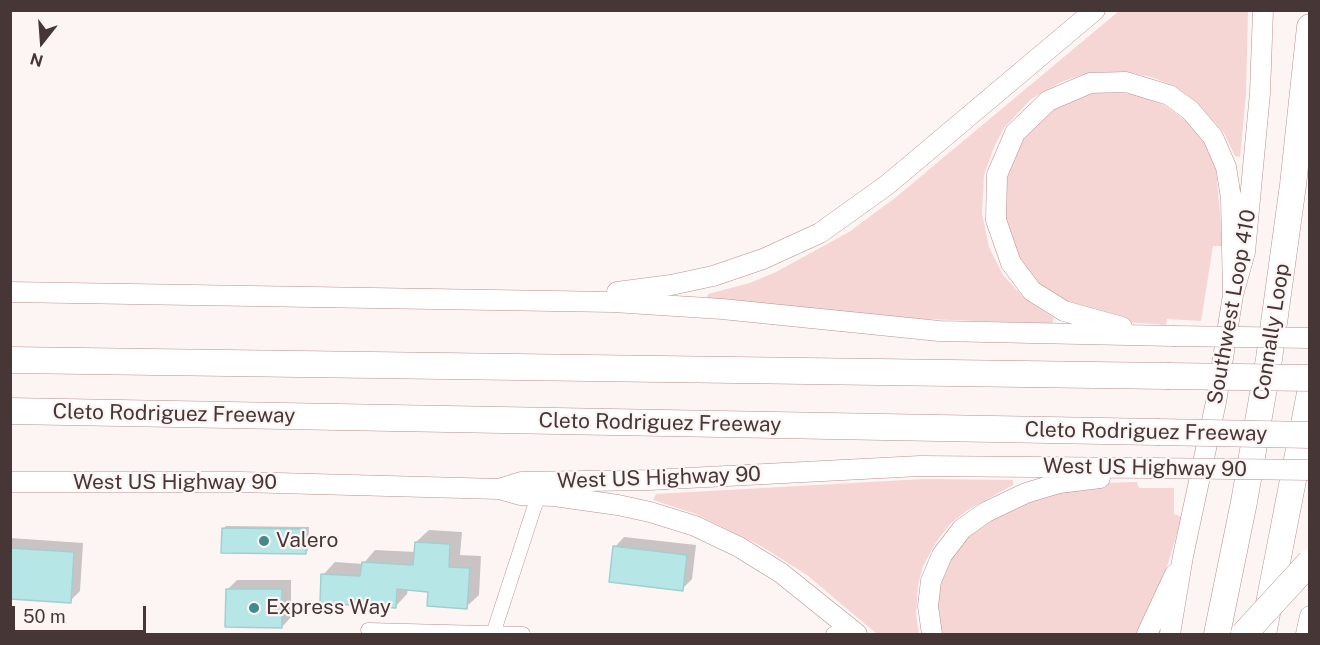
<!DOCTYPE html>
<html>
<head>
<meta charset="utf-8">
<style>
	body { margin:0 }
	#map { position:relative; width:1320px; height:645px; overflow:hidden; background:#fdf4f4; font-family:"Public Sans",sans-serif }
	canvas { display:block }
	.frame { position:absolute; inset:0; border:12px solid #463636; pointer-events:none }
	.north { position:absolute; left:12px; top:12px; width:60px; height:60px; -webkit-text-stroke:4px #fdf4f4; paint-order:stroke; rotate:197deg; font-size:16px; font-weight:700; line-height:24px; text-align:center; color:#463636 }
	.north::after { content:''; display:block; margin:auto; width:21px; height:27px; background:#463636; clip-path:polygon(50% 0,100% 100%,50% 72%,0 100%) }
	.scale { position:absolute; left:12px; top:606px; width:134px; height:27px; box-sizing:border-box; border:3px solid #463636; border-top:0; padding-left:8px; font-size:18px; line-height:21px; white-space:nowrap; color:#463636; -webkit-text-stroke:4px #fdf4f4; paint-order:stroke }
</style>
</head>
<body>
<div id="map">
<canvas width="1320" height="645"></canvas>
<div class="frame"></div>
<div class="north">N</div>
<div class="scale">50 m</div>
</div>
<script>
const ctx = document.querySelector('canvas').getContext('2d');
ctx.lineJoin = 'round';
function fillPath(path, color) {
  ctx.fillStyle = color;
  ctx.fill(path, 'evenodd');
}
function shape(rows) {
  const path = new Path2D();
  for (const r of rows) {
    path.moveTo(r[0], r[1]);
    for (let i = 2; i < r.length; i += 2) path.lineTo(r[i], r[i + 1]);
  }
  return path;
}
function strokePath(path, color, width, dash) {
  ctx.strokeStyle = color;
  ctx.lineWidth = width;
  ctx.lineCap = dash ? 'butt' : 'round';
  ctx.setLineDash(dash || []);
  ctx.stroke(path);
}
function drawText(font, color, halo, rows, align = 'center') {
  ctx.font = font + ' "Public Sans",sans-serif';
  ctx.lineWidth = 4.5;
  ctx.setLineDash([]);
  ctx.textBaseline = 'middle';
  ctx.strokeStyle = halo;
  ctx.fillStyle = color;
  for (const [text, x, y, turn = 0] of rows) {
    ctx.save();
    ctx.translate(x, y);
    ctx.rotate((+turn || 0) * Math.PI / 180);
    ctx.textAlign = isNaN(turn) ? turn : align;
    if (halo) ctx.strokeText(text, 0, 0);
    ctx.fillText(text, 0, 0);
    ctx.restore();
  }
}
fillPath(shape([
	[1119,11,1248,11,1246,94,1240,157,1235,156,1224,133,1198,103,1175,86,1151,77,1127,72,1087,73,1061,82,1031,99,1004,128,994,147,984,175,982,214,989,247,1003,275,1025,299,1054,318,1052,324,902,318,707,298,708,294,750,283,776,272,849,232,895,198],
	[1102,92,1134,94,1164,105,1193,126,1205,142,1216,169,1223,246,1213,246,1201,321,1167,319,1166,325,1128,322,1069,303,1040,285,1019,260,1006,230,1004,179,1021,140,1052,110,1085,95],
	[924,479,1013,480,1013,485,966,511,949,525,935,544,923,566,918,585,916,614,919,634,877,634,807,575,761,546,696,514,653,500,656,494],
	[1137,482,1139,488,1174,488,1174,514,1182,517,1160,590,1138,634,940,634,937,595,943,573,959,544,983,523,1014,507,1056,492,1103,483]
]), '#f6d5d5');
fillPath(shape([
	[226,526,309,527,308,550,306,553,223,529],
	[429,530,462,532,460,555,481,556,479,595,466,607,429,590,408,589,407,594,395,607,323,575,335,562,363,564,375,550,416,552,416,542],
	[624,537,696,545,692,579,682,589,615,547],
	[10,538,83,543,80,591,70,601,10,597],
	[237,580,291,580,291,617,282,627,228,589]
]), '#0003');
const building = shape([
	[222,528,306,529,306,554,221,553,222,528],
	[415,542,450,544,449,567,470,568,467,609,427,606,428,592,397,589,396,608,320,603,321,574,360,576,362,562,413,565,415,542],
	[613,546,687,555,683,591,609,582,613,546],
	[10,548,74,552,71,603,10,599,10,548],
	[226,589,282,589,282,628,225,627,226,589]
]);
fillPath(building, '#b7e6e7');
strokePath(building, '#a1cfd0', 1.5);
const minor = shape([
	[368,630,523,634],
	[493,634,538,496],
	[833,634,848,626]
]);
const secondary = shape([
	[10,292,613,302,722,309,939,331,1173,336],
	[617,292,671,285,713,276,763,259,820,233,887,185,1095,10],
	[1122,327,1064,311,1032,291,1011,263,996,220,997,175,1015,133,1048,101,1090,83,1126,82,1169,95,1190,110,1213,137,1226,167,1231,198,1233,295],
	[10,482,240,482,499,489,521,482,649,480,920,466,1150,468],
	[499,489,520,495,554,496,618,505,650,512,695,526,739,547,781,573,857,634],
	[932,634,928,606,931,581,942,555,962,529,986,512,1026,493,1059,483,1100,478],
	[1147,634,1175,574],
	[1170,634,1183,556,1216,402,1233,295,1245,252,1260,93,1263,10],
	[1306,634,1310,616]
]);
const motorway = shape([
	[10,360,1167,376],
	[10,411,1157,432],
	[1217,634,1244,502,1269,359,1293,185,1310,27],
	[1263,634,1310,393]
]);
strokePath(minor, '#b99091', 15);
strokePath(secondary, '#b99091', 21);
strokePath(motorway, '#b99091', 27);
strokePath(minor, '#fff', 14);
strokePath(secondary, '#fff', 20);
strokePath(motorway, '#fff', 26);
const secondaryBridge = shape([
	[1173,336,1310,338],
	[1150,468,1310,470]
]);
const motorwayBridge = shape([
	[1167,376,1310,378],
	[1157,432,1310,435],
	[1244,634,1310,562]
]);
strokePath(secondaryBridge, '#b99091', 21, []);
strokePath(motorwayBridge, '#b99091', 27, []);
strokePath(secondaryBridge, '#fff', 20);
strokePath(motorwayBridge, '#fff', 26);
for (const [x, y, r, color] of [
	[264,541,6,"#428a8d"],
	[254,608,6,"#428a8d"]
]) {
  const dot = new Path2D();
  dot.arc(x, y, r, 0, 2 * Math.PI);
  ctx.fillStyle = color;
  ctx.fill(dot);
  strokePath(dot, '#fdf4f4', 2);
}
drawText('21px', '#463636', '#fdf4f4', [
	["Southwest Loop 410",1232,307,-80],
	["Connally Loop",1272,332,-81],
	["Cleto Rodriguez Freeway",174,414,1],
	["Cleto Rodriguez Freeway",660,423,1],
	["Cleto Rodriguez Freeway",1146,432,1],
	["West US Highway 90",1145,468,1],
	["West US Highway 90",659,478,-2],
	["West US Highway 90",175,483]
]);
drawText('21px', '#463636', '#fdf4f4', [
	["Valero",276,541],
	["Express Way",266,608]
], 'left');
</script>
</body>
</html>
